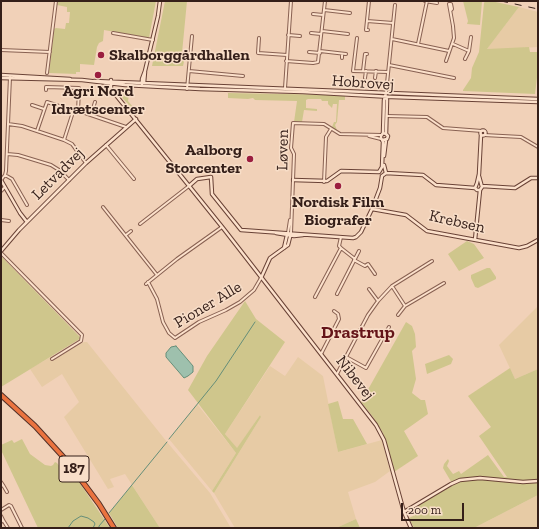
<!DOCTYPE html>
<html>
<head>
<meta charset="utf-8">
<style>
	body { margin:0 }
	#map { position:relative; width:539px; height:529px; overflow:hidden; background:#f1d1b8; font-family:"Zilla Slab",serif }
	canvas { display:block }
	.frame { position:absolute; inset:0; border:2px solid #351f19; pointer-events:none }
	.scale { position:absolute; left:401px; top:503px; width:63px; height:18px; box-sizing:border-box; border:2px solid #351f19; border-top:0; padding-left:5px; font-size:12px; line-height:14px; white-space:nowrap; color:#351f19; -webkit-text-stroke:3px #f8dec8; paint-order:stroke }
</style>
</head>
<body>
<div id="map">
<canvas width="539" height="529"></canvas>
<div class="frame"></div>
<div class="scale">200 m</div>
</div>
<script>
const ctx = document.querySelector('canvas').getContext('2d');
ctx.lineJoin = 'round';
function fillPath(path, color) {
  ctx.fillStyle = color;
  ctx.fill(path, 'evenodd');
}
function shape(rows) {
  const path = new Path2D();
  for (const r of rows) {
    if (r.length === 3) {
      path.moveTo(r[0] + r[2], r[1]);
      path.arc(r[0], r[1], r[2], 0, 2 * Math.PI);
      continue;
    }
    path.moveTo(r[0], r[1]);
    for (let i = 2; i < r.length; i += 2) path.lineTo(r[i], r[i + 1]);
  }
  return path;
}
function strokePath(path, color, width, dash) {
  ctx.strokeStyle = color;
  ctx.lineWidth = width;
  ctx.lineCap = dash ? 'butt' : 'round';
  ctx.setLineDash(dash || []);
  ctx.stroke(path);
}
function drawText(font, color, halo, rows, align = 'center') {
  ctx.font = font + ' "Zilla Slab",serif';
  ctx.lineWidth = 3;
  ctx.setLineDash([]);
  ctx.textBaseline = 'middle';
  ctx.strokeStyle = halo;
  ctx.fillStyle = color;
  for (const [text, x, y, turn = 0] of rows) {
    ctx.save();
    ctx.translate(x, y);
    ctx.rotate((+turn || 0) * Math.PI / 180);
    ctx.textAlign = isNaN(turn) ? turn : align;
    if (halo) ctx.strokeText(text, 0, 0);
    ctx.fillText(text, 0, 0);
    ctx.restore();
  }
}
fillPath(shape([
	[519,7,538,12,538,47,486,50],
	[538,306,538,369,515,379,499,345],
	[84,342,87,342,167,442,210,493,231,528,160,528,125,474,110,479,114,487,108,489,64,417,79,402,62,374,42,387,30,369,54,355,56,358],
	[298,357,323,376,338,452,382,440,390,471,375,482,348,492,356,519,336,528,235,528,214,493,261,417,260,415,237,449,225,434,270,366,285,376],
	[197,404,236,453,212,491,169,439],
	[538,495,538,528,474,528]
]), '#e7cba5');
fillPath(shape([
	[58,1,156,1,149,38,104,30,103,41,99,43,97,47,94,65,80,64,80,72,76,72,76,74,49,73,54,29,56,28,65,29,66,23,69,23,70,12,67,12,67,7,57,5],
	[165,1,187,1,182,53,185,57,183,66,152,66],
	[463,1,482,1,480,25,467,24,468,21],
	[485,1,491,1,519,7,487,49,529,47,530,52,538,52,538,69,535,94,463,91,463,90,471,78,472,68,479,52,484,3],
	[119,88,130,88,128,101,138,113,135,115,128,104,116,91],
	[228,93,338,95,345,96,345,100,339,100,337,122,335,125,338,133,332,127,334,122,336,122,337,104,333,104,332,108,328,104,328,101,322,101,321,99,308,99,306,100,306,108,317,109,317,111,304,110,302,122,294,122,297,101,255,100,253,98,248,99,228,98],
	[467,241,474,244,484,258,459,271,448,254],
	[1,256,80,337,80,339,78,340,1,387],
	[487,268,490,268,496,277,496,279,478,288,475,287,471,278,471,275],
	[245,301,256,319,285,342,225,434,237,448,260,415,261,417,214,493,212,491,236,453,188,390,207,356],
	[406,322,412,326,415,334,416,347,412,351,416,379,412,393,421,400,425,400,428,414,404,431,418,456,394,472,383,433,373,417,361,402],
	[449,355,453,359,451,364,427,374,425,364],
	[510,368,515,379,538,369,538,495,474,528,414,528,409,518,413,516,419,509,418,505,453,485,443,468,444,464,448,459,449,461,447,466,453,474,459,471,461,474,488,455,504,477,507,477,479,436,491,427,468,396],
	[338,401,343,419,353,419,367,444,338,452,328,404],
	[22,439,30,454,45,465,51,466,53,465,55,462,57,463,70,480,75,476,110,528,38,528,1,450,1,445,12,440,14,443],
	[132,485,160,528,118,528,109,513],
	[356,519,360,528,336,528]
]), '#cfc68c');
const water = shape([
	[176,346,193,366,193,372,188,376,184,378,166,357,166,353,171,347,176,346]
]);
fillPath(water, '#9ec0ad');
strokePath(water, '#658e79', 1);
strokePath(shape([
	[169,439,216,381,255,322],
	[109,513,167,442],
	[68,528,73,521,81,516,88,518,94,522,95,524,93,528],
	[99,528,99,526,105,519]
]), '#658e79', 1);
const street = shape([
	[425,1,437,3],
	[324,10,350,13],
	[313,14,323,15],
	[367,21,393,23],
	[368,30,366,30,369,1],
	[322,31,348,34],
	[113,33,153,40],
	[311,33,321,34],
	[288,35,300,36],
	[259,38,258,53,287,55],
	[357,38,353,71,388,72],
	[392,39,449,51],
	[418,44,427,1],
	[453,44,469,51,465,59],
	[1,50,50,52],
	[320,51,346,54],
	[469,51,471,37],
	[309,52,320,53],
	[342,58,342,54],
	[286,61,313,63,318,62,325,1],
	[446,61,454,38,453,26,449,4,451,4,452,9,451,10],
	[389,65,454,78],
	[189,71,243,76],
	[363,71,365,54,367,54],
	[47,73,56,1],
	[365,78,366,71],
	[375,78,376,71],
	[285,88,291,1],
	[187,89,192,36],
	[46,90,46,87,79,88,78,112],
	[386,93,395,5],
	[32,105,44,109],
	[91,115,95,102],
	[387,116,427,117,443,128,482,131],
	[8,124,22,126,64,140,72,144,86,163],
	[37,131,47,102,59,106],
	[484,135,521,137,538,147],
	[369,136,381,139],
	[64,140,73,112,75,111,82,112,126,127],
	[106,145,134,179],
	[7,154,18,155,51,165,59,170,69,180],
	[5,175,12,179,27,205],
	[1,180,5,175,6,171,10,77],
	[324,182,326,137,331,129],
	[1,191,5,187],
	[103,207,157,275],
	[1,220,9,221],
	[140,224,189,186],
	[288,233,290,220],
	[291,233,294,154,291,148,293,123,324,124,340,134,381,135],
	[126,235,131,231],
	[341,237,339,246,341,248,355,259],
	[1,253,82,335,81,341,52,359],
	[354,260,365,266,368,264,375,274],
	[148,282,157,299,163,322,169,333,175,338,199,322,226,310,240,302,254,290,261,278],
	[146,284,177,259,222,227],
	[392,286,405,306],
	[369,289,378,301],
	[337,294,359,251],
	[315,297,341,248],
	[398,315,405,306,444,283],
	[321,354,339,319,338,314,334,311],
	[346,357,366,368,389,327],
	[337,374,368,315,378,301,392,286,432,261],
	[1,482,3,485,1,486],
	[3,485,7,492],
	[1,510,9,505,11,506,22,528],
	[1,516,3,520,1,522],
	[3,520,8,528]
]);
const secondary = shape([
	[1,75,70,79],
	[1,78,82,80,125,85,200,89,303,92,392,97,538,102],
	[111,80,111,89,115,94,223,228,376,425,384,440,404,512,411,528],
	[94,81,538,99],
	[144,83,145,72],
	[142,84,142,79,145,71,158,16,160,1],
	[386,97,387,100,386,134],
	[483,133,2.5],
	[383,133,384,100,386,93],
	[384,156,386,140],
	[379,172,382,167,383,142,381,138,381,136,383,133,386,134,388,136,387,139,382,140],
	[386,173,423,175,436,185,475,188],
	[382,176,386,173,384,165],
	[1,180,20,213,27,222],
	[293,180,327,181,341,171,379,172],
	[477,183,479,174,481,135],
	[477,183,475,188,477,190,480,190,482,187,479,176],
	[189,186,197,179,211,177,212,194,241,230,353,238,356,237,361,232,372,209,380,188,382,176],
	[482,186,515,188,531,178,538,178],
	[372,209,406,215,427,231,519,248,527,246,538,240],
	[276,233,294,236,303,235],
	[475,240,480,190],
	[284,248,287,235],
	[1,251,19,230,86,163,136,119],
	[261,278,270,258,288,245,291,233],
	[404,512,451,484,460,480,480,478,523,482,538,481]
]);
const highway = shape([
	[1,395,35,426,67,461,99,504,114,528]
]);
strokePath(street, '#886152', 4);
strokePath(secondary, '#694236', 4.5);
strokePath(highway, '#543128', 6);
strokePath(street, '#fce1cb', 2);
strokePath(secondary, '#fce1cb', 2.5);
strokePath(highway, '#ea733f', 4);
strokePath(shape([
	[501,1,538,9]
]), '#351f19', 1, [7, 7]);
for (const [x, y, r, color] of [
	[101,55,4,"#9b1e3f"],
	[98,75,4,"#9b1e3f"],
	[250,159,4,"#9b1e3f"],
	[338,186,4,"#9b1e3f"]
]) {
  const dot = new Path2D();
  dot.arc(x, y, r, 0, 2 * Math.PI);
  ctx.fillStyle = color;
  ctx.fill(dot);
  strokePath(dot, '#f8dec8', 1.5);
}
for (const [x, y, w] of [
	[74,469,30]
]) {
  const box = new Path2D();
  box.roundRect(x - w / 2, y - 13, w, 26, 3);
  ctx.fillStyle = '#f8dec8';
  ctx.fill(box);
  strokePath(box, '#351f19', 1);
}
drawText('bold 15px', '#351f19', null, [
	["187",74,469]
]);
drawText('bold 16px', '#351f19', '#f8dec8', [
	["Skalborggårdhallen",109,55,"left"],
	["Agri Nord",98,91],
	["Idrætscenter",98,109],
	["Aalborg",242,150,"right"],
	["Storcenter",242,168,"right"],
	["Nordisk Film",338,202],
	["Biografer",338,220]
]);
drawText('16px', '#351f19', '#f8dec8', [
	["Hobrovej",363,83,4],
	["Løven",283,150,-89],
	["Letvadvej",58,174,-45],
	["Krebsen",457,222,13],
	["Pioner Alle",208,305,-31],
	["Nibevej",355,378,52]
]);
drawText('bold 18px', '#651519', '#f8dec8', [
	["Drastrup",358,333]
]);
</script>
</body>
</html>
